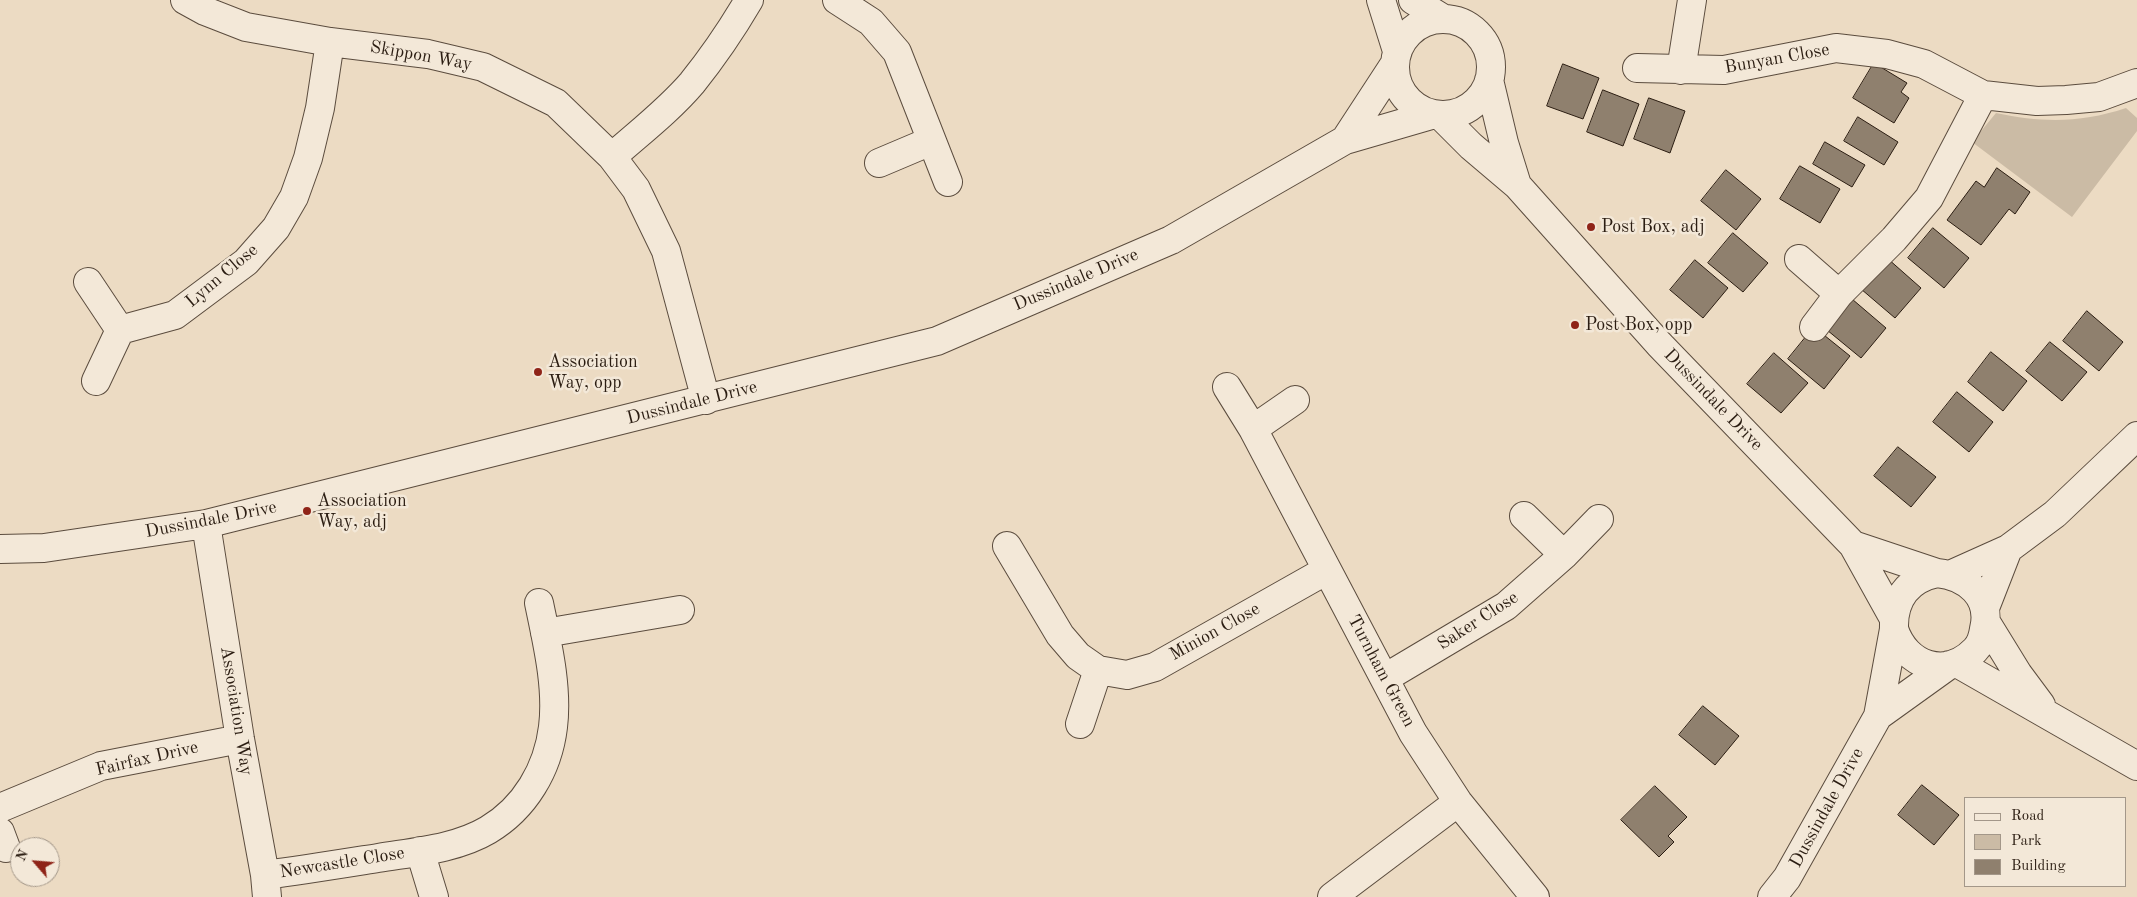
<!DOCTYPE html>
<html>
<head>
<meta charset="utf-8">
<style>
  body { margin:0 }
  #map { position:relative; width:2137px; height:897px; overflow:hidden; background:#ecdbc3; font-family:"Old Standard TT",serif }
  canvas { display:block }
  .legend { position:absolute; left:1964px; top:797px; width:162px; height:90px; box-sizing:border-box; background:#f3e8d8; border:1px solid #a39789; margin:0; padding:6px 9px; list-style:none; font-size:15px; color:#2b1d12 }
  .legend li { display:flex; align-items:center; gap:10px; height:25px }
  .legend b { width:25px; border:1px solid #a39789 }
  .north { position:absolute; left:10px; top:837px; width:50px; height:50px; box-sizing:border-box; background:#f3e8d8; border:1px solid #a39789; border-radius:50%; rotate:297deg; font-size:14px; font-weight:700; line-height:20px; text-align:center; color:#2b1d12 }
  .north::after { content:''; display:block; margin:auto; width:18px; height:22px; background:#8f2418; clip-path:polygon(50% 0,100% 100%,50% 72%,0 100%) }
</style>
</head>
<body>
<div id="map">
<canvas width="2137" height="897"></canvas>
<ul class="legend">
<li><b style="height:6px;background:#f3e8d8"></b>Road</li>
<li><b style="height:14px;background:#cbbba5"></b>Park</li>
<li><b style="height:14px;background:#8f806e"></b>Building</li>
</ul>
<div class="north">N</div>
</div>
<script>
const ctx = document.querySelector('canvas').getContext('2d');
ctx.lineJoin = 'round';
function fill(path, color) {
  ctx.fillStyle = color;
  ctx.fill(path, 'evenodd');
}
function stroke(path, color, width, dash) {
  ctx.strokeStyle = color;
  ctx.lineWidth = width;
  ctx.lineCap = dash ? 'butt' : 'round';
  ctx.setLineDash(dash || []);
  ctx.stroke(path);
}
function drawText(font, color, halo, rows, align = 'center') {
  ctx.font = font + ' "Old Standard TT",serif';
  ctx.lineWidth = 5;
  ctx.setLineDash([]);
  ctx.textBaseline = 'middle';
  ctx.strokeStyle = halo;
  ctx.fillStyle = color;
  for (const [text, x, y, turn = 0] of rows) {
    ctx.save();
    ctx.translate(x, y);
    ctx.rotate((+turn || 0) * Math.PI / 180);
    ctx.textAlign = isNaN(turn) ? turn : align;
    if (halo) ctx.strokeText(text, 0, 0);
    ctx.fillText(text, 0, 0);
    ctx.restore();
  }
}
fill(new Path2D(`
  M2126,108L2137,118V131L2072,217L1972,142L1996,113C2043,123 2081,123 2126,108Z`), '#cbbba5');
const building = new Path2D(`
  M1874,63L1907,83L1901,92L1909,98L1894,123L1853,98Z
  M1563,64L1599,78L1583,119L1547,106Z
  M1603,90L1639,104L1623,146L1587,132Z
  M1649,98L1685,111L1670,153L1634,139Z
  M1858,117L1898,142L1884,165L1844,141Z
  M1825,142L1865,165L1852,187L1813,164Z
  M1800,166L1840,189L1820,223L1780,199Z
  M1997,168L2030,192L2015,214L2009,209L1981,245L1947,220L1976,181L1984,187Z
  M1726,170L1761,199L1736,230L1701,201Z
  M1933,228L1969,258L1944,288L1908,258Z
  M1733,233L1768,263L1743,292L1708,263Z
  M1887,258L1921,288L1895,318L1861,289Z
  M1695,260L1728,288L1703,318L1670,290Z
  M1852,299L1886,328L1861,358L1827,330Z
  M2087,311L2123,342L2099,371L2063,341Z
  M1814,327L1850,356L1824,389L1788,359Z
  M2050,342L2087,372L2062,401L2026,371Z
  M1991,352L2027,381L2003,411L1968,382Z
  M1774,353L1808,383L1781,413L1747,384Z
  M1957,392L1993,422L1969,452L1933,422Z
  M1898,447L1936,477L1911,507L1874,476Z
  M1703,706L1739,736L1715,765L1679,735Z
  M1922,785L1959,815L1934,845L1898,815Z
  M1655,786L1687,817L1668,836L1674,842L1659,857L1621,820Z`);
fill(building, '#8f806e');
stroke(building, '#2b1d12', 1);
const street = new Path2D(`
  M185,0L205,11L246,27L330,42L428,54L483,67L556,103L612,157L636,189L666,251L706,400
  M837,0L871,22L897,52L948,182
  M1381,0L1397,51
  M1413,0L1442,18
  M1395 67a48 48 0 1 1 96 0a48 48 0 1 1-96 0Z
  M1637,68L1724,70L1836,48L1887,54L1924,64L1983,95L2037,101L2066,100L2099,97L2137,83
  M1681,70L1692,0
  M1489,80L1504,143L1517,185
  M1441,116L1471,146L1517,185L1659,344L1853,545L1893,617
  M1345,140L1394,65
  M612,157C639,133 669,110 692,83C713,57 732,29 749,0
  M879,163L931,141
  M1799,259L1839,294
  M88,282L120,330
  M1814,327L1839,294L1894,239L1929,198L1983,95
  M96,381L120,330L175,315L246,262L276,228L294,197L308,158L320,108L330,42
  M1227,387L1253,429L1413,733L1458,802L1535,897
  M1253,429L1295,400
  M1524,516L1564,555
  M206,524L240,739L265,875L267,897
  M1853,545L1937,573C1967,576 1992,597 1984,629C1983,636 1980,645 1975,650C1946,680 1906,666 1894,629
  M1007,546L1060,635L1078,656L1098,670L1127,675L1155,667L1327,570
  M0,549L44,548L206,524L937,341L1171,240L1345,140L1431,115
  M1950,575L2008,549L2055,514L2137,436
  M1985,608L2008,549
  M1986,622L2018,674L2041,705
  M545,633L680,610
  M1957,663L2137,766
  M1385,678L1506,606L1564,555L1599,519
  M1878,716L1949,665
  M1080,724L1098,670
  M0,808L101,766L240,739
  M0,832L6,848
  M420,851L434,897
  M265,875C303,870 340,864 378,858C414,852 456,849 488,830C525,808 548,769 553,727C558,687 547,642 539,603
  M1332,897L1458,802
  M1772,897L1787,878L1878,716L1894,629C1893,599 1908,579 1937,573`);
stroke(street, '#5b4c3e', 30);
stroke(street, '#f3e8d8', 28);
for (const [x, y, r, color] of [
  [1591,227,5,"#8f2418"],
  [1575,325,5,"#8f2418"],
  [538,372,5,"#8f2418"],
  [307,511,5,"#8f2418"]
]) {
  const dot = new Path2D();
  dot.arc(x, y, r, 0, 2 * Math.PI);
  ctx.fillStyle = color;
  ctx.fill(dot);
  stroke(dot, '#f3e8d8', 2);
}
drawText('18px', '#2b1d12', '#f3e8d8', [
  ["Skippon Way",421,56,10],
  ["Bunyan Close",1777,59,-10],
  ["Lynn Close",222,276,-40],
  ["Dussindale Drive",1076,280,-23],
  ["Dussindale Drive",1713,400,46],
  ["Dussindale Drive",692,403,-14],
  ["Dussindale Drive",211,520,-11],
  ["Saker Close",1478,621,-33],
  ["Minion Close",1215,632,-29],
  ["Turnham Green",1381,671,62],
  ["Association Way",236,711,81],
  ["Fairfax Drive",147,759,-13],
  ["Dussindale Drive",1827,808,-61],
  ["Newcastle Close",342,863,-9]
]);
drawText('18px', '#2b1d12', '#f3e8d8', [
  ["Post Box, adj",1601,227],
  ["Post Box, opp",1585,325],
  ["Association",548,362],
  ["Way, opp",548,383],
  ["Association",317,501],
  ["Way, adj",317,522]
], 'left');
</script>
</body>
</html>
